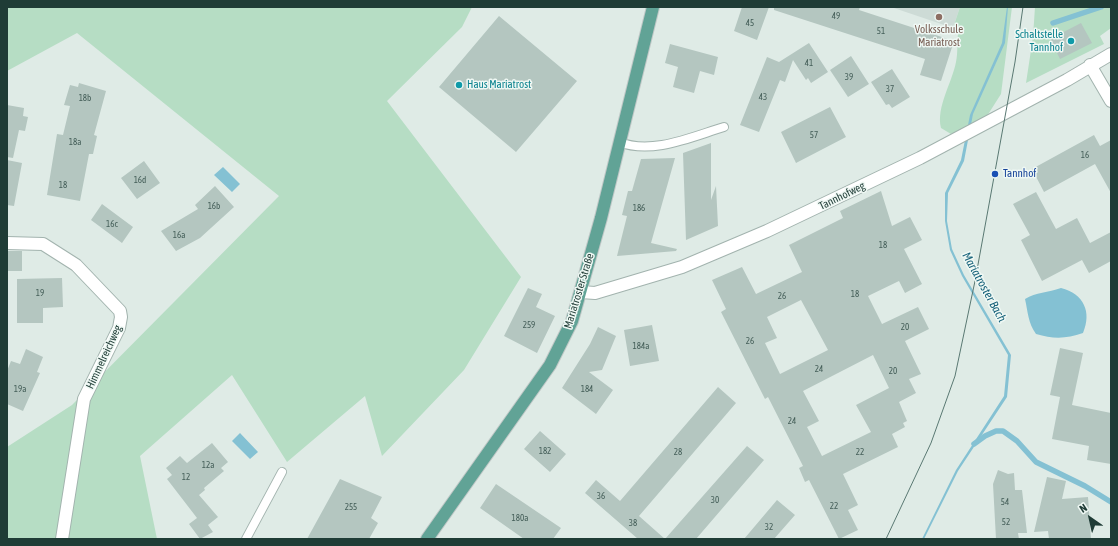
<!DOCTYPE html>
<html>
<head>
<meta charset="utf-8">
<style>
  body { margin:0 }
  #map { position:relative; width:1118px; height:546px; overflow:hidden; background:#dfebe6; font-family:"Asap Condensed",sans-serif }
  canvas { display:block }
  .frame { position:absolute; inset:0; border:8px solid #1f3c36; pointer-events:none }
  .north { position:absolute; left:1070px; top:498px; width:40px; height:40px; -webkit-text-stroke:3px #eff8f4; paint-order:stroke; rotate:326deg; font-size:11px; font-weight:700; line-height:16px; text-align:center; color:#1f3c36 }
  .north::after { content:''; display:block; margin:auto; width:14px; height:18px; background:#1f3c36; clip-path:polygon(50% 0,100% 100%,50% 72%,0 100%) }
</style>
</head>
<body>
<div id="map">
<canvas width="1118" height="546"></canvas>
<div class="frame"></div>
<div class="north">N</div>
</div>
<script>
const ctx = document.querySelector('canvas').getContext('2d');
ctx.lineJoin = 'round';
function fill(path, color) {
  ctx.fillStyle = color;
  ctx.fill(path, 'evenodd');
}
function stroke(path, color, width, dash) {
  ctx.strokeStyle = color;
  ctx.lineWidth = width;
  ctx.lineCap = dash ? 'butt' : 'round';
  ctx.setLineDash(dash || []);
  ctx.stroke(path);
}
function drawText(font, color, halo, rows, align = 'center') {
  ctx.font = font + ' "Asap Condensed",sans-serif';
  ctx.lineWidth = 3;
  ctx.setLineDash([]);
  ctx.textBaseline = 'middle';
  ctx.strokeStyle = halo;
  ctx.fillStyle = color;
  for (const [text, x, y, turn = 0] of rows) {
    ctx.save();
    ctx.translate(x, y);
    ctx.rotate((+turn || 0) * Math.PI / 180);
    ctx.textAlign = isNaN(turn) ? turn : align;
    if (halo) ctx.strokeText(text, 0, 0);
    ctx.fillText(text, 0, 0);
    ctx.restore();
  }
}
fill(new Path2D(`
  M891,7H960L953,28Z`), '#cddbd6');
fill(new Path2D(`
  M7,7H472L462,27L387,101L521,277L464,370L382,456L365,396L287,462L232,375L140,456L157,539H7V447L72,405L279,196L77,33L7,71Z
  M960,7H1012L1001,94L987,116L961,130L951,134L941,128C936,107 952,83 956,62C958,53 957,43 958,34L953,28Z
  M1035,7H1111V28L1100,36L1104,44L1026,83L1033,37Z`), '#b6ddc4');
fill(new Path2D(`
  M1007,7H1008L1005,43L973,114L964,161L948,193L947,221L952,249L964,275L1011,355L1007,397L958,471L924,539H922L956,470L1004,396L1008,355L962,276L950,250L945,221V193L961,160L970,115L1002,43Z
  M223,167L240,184L232,192L214,175Z
  M1061,288C1084,294 1092,312 1083,333C1066,339 1053,339 1036,334C1028,323 1028,312 1025,299C1036,292 1048,293 1061,288Z
  M240,433L258,452L250,459L232,441Z`), '#84c1d3');
stroke(new Path2D(`
  M1053,23L1101,7
  M974,444L985,436L996,431H1003L1017,441L1036,462L1085,486L1111,502`), '#84c1d3', 5.5);
fill(new Path2D(`
  M742,7H769L757,40L734,31Z
  M774,7H860L859,10L954,41L941,81L920,75L925,59L774,10Z
  M499,16L577,81L516,152L439,87Z
  M1081,23L1092,43L1060,59L1050,39Z
  M809,43L828,72L811,83L808,78L806,80L793,60L785,82L780,80L759,132L740,125L767,57L779,62Z
  M670,44L718,57L714,75L700,71L694,93L673,87L678,67L665,63Z
  M851,56L869,84L848,97L830,70Z
  M892,69L910,97L892,108L889,104L886,105L871,82Z
  M79,83L106,91L94,135L97,136L93,154H89L80,201L47,195L57,134L63,135L70,106L64,105L70,85L78,87Z
  M7,105L24,108L23,116L28,117L25,131L19,130L13,158L7,157Z
  M830,107L846,137L796,163L781,132Z
  M1094,135L1100,146L1111,140V193L1095,164L1044,192L1032,169Z
  M711,143V200L716,186L718,226L686,240L683,153Z
  M675,158L651,243L677,249L676,251L617,256L627,216L622,215L628,191H632L641,159Z
  M7,160L22,163L14,206L7,205Z
  M144,161L160,183L137,199L121,178Z
  M215,186L234,207L200,238L176,251L161,231L198,209L195,205Z
  M881,191L892,226L910,217L922,240L904,249L922,284L905,293L899,281L868,296L882,324L918,307L929,329L905,341L921,374L909,379L916,393L899,402L907,421L903,423L905,427L892,434L898,447L843,474L858,505L848,510L858,530L839,539L809,480L805,482L799,468L803,466L768,397L765,399L721,312L726,309L712,280L742,267L756,294L802,272L789,245L843,218L840,211ZM801,300L828,350L780,374L765,343L777,338L767,317ZM873,355L889,388L856,405L871,432L822,456L807,427L819,421L803,391Z
  M1036,192L1056,229L1077,218L1090,243L1111,232V261L1089,273L1082,260L1042,281L1021,240L1030,235L1013,204Z
  M102,204L133,227L122,243L91,220Z
  M7,251H22V271H7Z
  M62,278L63,307L43,308V323H17V279Z
  M528,288L542,294L536,307L555,316L537,353L504,336Z
  M652,325L659,361L630,366L624,330Z
  M598,327L616,336L602,370L589,372L613,390L596,414L562,388L590,344Z
  M1060,348L1083,353L1072,405L1111,413V464L1087,460L1089,446L1052,439L1060,397L1050,395Z
  M26,349L43,357L37,372L40,373L23,411L7,404V371L11,361L20,364Z
  M718,387L736,403L639,516L665,539H638L585,493L596,480L620,501Z
  M540,431L566,454L550,472L524,449Z
  M212,443L228,462L221,468L224,471L204,488L205,490L199,495L218,517L208,525L213,532L200,539L189,524L197,518L167,479L172,475L166,468L180,456L187,463Z
  M747,446L764,460L696,539H665Z
  M998,470L1008,474L1014,473L1015,490H1022L1027,533H1018L1019,539H996L993,484Z
  M1047,477L1066,481L1062,499L1088,497L1091,539H1049L1048,531L1034,532Z
  M340,479L382,497L371,518L378,523L369,539H307Z
  M496,484L561,528L553,539H524L480,508Z
  M777,500L795,515L774,539H744Z`), '#b4c6c0');
const lane = new Path2D(`
  M619,142C652,155 691,137 724,127
  M246,539L282,472`);
const street = new Path2D(`
  M1090,65L1111,101
  M7,243L43,244L76,265L120,311L121,317L119,328L84,399L62,539
  M581,292L595,293L682,267L767,231L920,158L1067,80L1111,54`);
const primary = new Path2D(`
  M427,539L550,365L572,321L601,218L653,7`);
stroke(lane, '#a2b3ae', 10);
stroke(street, '#a2b3ae', 14);
stroke(primary, '#c0c8c7', 14);
stroke(lane, '#fff', 8);
stroke(street, '#fff', 12);
stroke(primary, '#61a396', 12);
stroke(new Path2D(`
  M886,539L931,443L955,376L975,281L1015,62L1023,7`), '#597872', 1);
for (const [x, y, r, color] of [
  [939,17,4,"#8d6e63"],
  [1071,41,4,"#0f9aa8"],
  [459,85,4,"#0f9aa8"],
  [995,174,4,"#1a4fb4"]
]) {
  const dot = new Path2D();
  dot.arc(x, y, r, 0, 2 * Math.PI);
  ctx.fillStyle = color;
  ctx.fill(dot);
  stroke(dot, '#eff8f4', 1.5);
}
drawText('9px', '#445e58', null, [
  ["49",836,16],
  ["45",750,23],
  ["51",881,31],
  ["41",809,63],
  ["39",849,77],
  ["37",890,89],
  ["43",763,97],
  ["18b",85,98],
  ["57",814,135],
  ["18a",75,142],
  ["16",1085,155],
  ["16d",140,180],
  ["18",63,185],
  ["16b",214,206],
  ["186",639,208],
  ["16c",112,224],
  ["16a",179,235],
  ["18",883,245],
  ["19",40,293],
  ["18",855,294],
  ["26",782,296],
  ["259",529,325],
  ["20",905,327],
  ["26",750,341],
  ["184a",641,346],
  ["24",819,369],
  ["20",893,371],
  ["19a",20,389],
  ["184",587,389],
  ["24",792,421],
  ["182",545,451],
  ["28",678,452],
  ["22",860,452],
  ["12a",208,465],
  ["12",186,477],
  ["36",601,496],
  ["30",715,500],
  ["54",1005,502],
  ["22",834,506],
  ["255",351,507],
  ["180a",520,518],
  ["52",1006,522],
  ["38",633,523],
  ["32",769,527]
]);
drawText('11px', '#785e54', '#eff8f4', [
  ["Volksschule",939,30],
  ["Mariatrost",939,43]
]);
drawText('11px', '#0d838f', '#eff8f4', [
  ["Schaltstelle",1063,35],
  ["Tannhof",1063,48],
  ["Haus Mariatrost",467,85,"left"]
], 'right');
drawText('11px', '#164399', '#eff8f4', [
  ["Tannhof",1003,174]
], 'left');
drawText('11px', '#1f3c36', '#eff8f4', [
  ["Tannhofweg",842,196,-26],
  ["Mariatroster Straße",579,291,-73],
  ["Himmelreichweg",104,357,-65]
]);
drawText('italic 12px', '#17627a', '#eff8f4', [
  ["Mariatroster Bach",984,287,61]
]);
</script>
</body>
</html>
